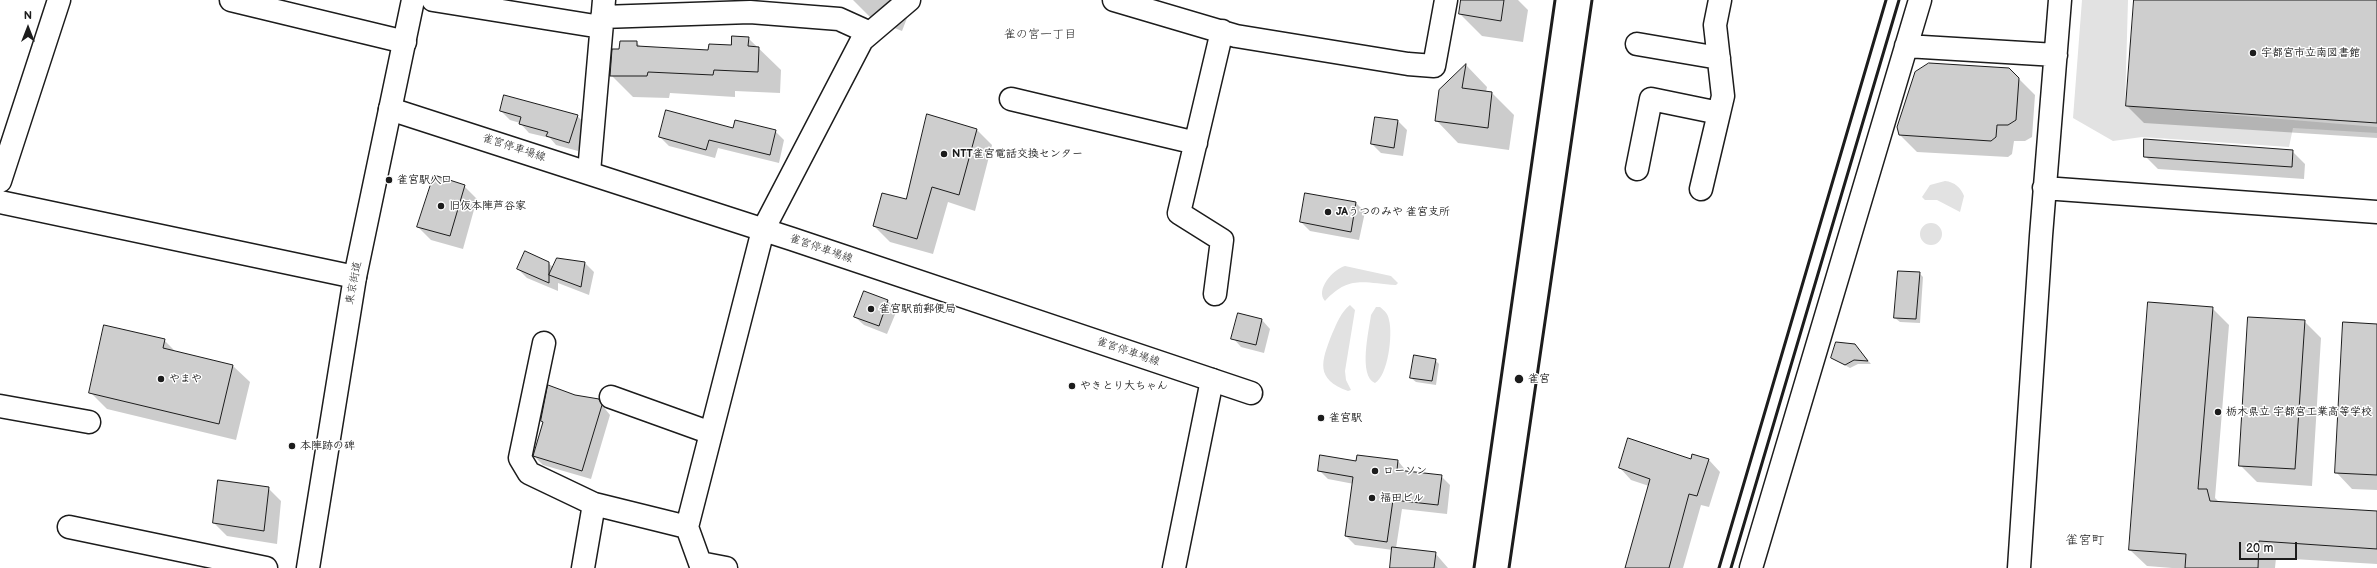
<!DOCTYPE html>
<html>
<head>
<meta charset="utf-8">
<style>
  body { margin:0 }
  #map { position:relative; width:2377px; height:568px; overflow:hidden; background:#fff; font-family:"Balsamiq Sans",sans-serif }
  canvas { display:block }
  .north { position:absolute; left:8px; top:8px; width:40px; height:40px; -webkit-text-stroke:3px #fff; paint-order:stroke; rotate:0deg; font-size:11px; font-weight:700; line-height:16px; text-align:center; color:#1c1c1c }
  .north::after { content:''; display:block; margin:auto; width:14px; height:18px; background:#1c1c1c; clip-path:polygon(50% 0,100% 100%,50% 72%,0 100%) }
  .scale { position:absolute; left:2239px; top:542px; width:58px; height:18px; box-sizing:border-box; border:2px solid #1c1c1c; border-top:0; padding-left:5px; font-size:12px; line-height:14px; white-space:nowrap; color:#1c1c1c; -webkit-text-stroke:3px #fff; paint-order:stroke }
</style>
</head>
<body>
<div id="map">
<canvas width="2377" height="568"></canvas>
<div class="north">N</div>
<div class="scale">20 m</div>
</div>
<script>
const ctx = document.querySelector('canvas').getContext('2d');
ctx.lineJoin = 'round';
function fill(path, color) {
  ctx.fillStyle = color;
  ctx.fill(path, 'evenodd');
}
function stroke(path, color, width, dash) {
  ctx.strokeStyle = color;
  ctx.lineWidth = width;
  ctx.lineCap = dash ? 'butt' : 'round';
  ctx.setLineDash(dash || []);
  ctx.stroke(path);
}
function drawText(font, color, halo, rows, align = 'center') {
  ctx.font = font + ' "Balsamiq Sans","Klee One",sans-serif';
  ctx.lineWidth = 3;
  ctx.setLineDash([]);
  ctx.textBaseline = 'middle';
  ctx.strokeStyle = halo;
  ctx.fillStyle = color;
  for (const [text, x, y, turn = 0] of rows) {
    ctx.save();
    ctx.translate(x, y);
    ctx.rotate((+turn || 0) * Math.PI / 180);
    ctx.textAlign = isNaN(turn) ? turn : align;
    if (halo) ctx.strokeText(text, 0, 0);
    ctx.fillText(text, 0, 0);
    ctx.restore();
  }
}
fill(new Path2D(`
  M2082,0H2128L2125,106L2377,127V133L2293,128L2289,147L2142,137L2113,141L2073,118Z
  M1945,181C1955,182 1961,188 1964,196L1960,212L1937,200H1925L1922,197L1930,185Z
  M1920 234a11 11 0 1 1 22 0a11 11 0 1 1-22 0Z
  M1345,266L1391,276L1398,283L1396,285C1363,283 1349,275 1325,301C1315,290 1333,269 1345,266Z
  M1350,305L1355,310L1345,371L1346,380L1351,390L1348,391C1315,379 1321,362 1332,334C1337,323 1341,312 1350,305Z
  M1376,307H1380C1385,311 1388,314 1389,320C1393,334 1388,376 1375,383C1358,376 1369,330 1371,315Z`), '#e2e2e2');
fill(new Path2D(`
  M853,0H914L902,31L872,19Z
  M1462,0H1518L1528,10L1523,42L1482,36L1460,14Z
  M2135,0H2377V138L2144,123L2127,106Z
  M748,38L781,70L780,93L735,91V97L670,93L669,98L633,97L611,75L620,50L636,42L641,47L709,51L732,47Z
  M1466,65L1487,87L1486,92L1492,93L1514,115L1509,150L1458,143L1436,120Z
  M2018,78L2035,95L2032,137L2025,141H2014L2012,154L2008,157L1917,152L1900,135Z
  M501,111L577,116L586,124L578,151L556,145L550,138L529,133L520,123L510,120Z
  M1398,121L1407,130L1403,156L1381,153L1372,144Z
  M734,129L775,131L784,140L779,163L718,148L715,158L669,146L660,137Z
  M976,129L992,145L975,211L948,202L933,254L890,242L874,226L907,201Z
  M2292,151L2305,164L2304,179L2158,169L2145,156Z
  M464,186L477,199L463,249L431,240L418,227Z
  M1356,203L1365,212L1359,240L1310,231L1301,222Z
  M548,263L554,268L585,263L594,272L589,295L558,283V291L527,278L518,269Z
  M1919,273L1923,277L1920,323L1900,322L1895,318Z
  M865,292L888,301L897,310L887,334L864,325L855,317Z
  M2212,308L2229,325L2215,498L2219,502L2377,512V564L2276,558L2275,568H2172L2147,566L2130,550Z
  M1262,320L1270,329L1264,353L1241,347L1233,338Z
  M2304,321L2321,338L2312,486L2257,482L2240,465Z
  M2377,325V490L2352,489L2336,472Z
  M164,340L176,352L233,366L250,382L236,440L107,409L90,392Z
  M1855,345L1871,364H1858L1850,368L1832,358Z
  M1435,360L1439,364L1436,385L1416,382L1411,378Z
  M575,396L598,400L610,415L591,479L543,465L534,456Z
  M1693,455L1709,460L1720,472L1709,507L1701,505L1683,568H1626L1649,486L1631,480L1620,468L1691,460Z
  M1358,456L1398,461L1407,472L1441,476L1450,485L1447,514L1402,509L1396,548L1435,553L1448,568H1391L1393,550L1355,545L1346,536L1354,484L1328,479L1319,470L1357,462Z
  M268,488L281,501L277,544L227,536L214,523Z`), '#0003');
const building = new Path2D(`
  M1461,0H1504L1501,21L1459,14Z
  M2134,0H2377V123L2126,106Z
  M732,36L749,37L748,46L759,47L758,72L714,70L713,75L648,72L647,76H610L612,49H619L620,41H637V46L708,50L709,44L731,45Z
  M1929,63L2009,68L2019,78L2016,120L2008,125H1997L1996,137L1991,141L1899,135L1897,127L1915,72Z
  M1466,64L1462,88L1492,92L1488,128L1435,121L1439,90Z
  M504,95L578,115L569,143L546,136L548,132L519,124L521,117L500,111Z
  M666,110L733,128L735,120L776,130L770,155L709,140L706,150L659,137Z
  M927,114L977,129L959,195L932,187L917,239L873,226L882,193L906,199Z
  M1375,117L1398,120L1394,148L1371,144Z
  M2144,139L2293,150L2292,167L2144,157Z
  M434,175L465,185L450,236L417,227Z
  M1305,193L1356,202L1351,232L1300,222Z
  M525,251L549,262V283L517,269Z
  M557,258L585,262L581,287L549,275Z
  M1898,271L1920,272L1916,319L1894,318Z
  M864,291L888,300L879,326L854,317Z
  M2148,302L2213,307L2198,489H2207L2210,501L2377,511V549L2259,541L2258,568H2185L2186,554L2129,550Z
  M1238,313L1262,319L1256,345L1231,339Z
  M2248,317L2305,320L2295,469L2239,466Z
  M2343,322L2377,324V475L2335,473Z
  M104,325L165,339L163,348L233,365L219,424L89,393Z
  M1836,342L1855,344L1868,361L1854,360L1845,365L1831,358Z
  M1414,355L1436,359L1432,381L1410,378Z
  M548,385L575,395L599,399L602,405L582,471L533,456L543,422L541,421Z
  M1628,438L1691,459L1692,454L1709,459L1697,496L1689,494L1669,568H1625L1650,479L1619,468Z
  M1320,455L1356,461L1357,455L1398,460L1397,470L1442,475L1438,505L1393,500L1387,542L1345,536L1353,477L1318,471Z
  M218,480L269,487L264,531L213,523Z
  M1392,547L1436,552L1434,568H1390Z`);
fill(building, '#cecece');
stroke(building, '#1c1c1c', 1);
const minor = new Path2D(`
  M231,0L405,42
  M433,0L601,27
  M1114,0L1236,36L1408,64L1434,66L1446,0
  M602,17L750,12L839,19L870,33
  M1637,44L1719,58
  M1906,46L2056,55
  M1011,99L1196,143
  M1637,169L1651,99L1719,113L1723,96L1715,25L1720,0
  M589,172L604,0
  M0,181L59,0
  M2044,188L2377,212
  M1701,189L1719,113
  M0,202L355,277
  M1215,294L1222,240L1179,213L1222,31
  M544,343L520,458L529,473L594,504
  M611,397L711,433
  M0,406L89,422
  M69,527L266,568
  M687,527L700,563L726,568
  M583,568L594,504L687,527L763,230L862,40L909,0
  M1174,568L1212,380
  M1751,568L1920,0
  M2019,568L2041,236L2060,0`);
const major = new Path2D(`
  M390,109L792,239L1251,393`);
const highway = new Path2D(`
  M308,568L355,277L413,0`);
stroke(minor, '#1c1c1c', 25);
stroke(major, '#1c1c1c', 25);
stroke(highway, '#1c1c1c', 25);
stroke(minor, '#fff', 22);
stroke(major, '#fff', 22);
stroke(highway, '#fff', 22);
stroke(new Path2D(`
  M1474,568L1555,0
  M1509,568L1592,0
  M1719,568L1886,0
  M1731,568L1899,0`), '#1c1c1c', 3);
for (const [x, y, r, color] of [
  [2253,53,4,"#1c1c1c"],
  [944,154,4,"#1c1c1c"],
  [389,180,4,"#1c1c1c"],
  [441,206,4,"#1c1c1c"],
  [1328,212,4,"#1c1c1c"],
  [871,309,4,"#1c1c1c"],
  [161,379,4,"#1c1c1c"],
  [1519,379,5,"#1c1c1c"],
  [1072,386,4,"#1c1c1c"],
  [2218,412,4,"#1c1c1c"],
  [1321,418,4,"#1c1c1c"],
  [292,446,4,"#1c1c1c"],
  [1375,471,4,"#1c1c1c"],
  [1372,498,4,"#1c1c1c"]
]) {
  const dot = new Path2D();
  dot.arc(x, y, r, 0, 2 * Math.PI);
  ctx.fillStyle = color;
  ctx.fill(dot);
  stroke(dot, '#fff', 1.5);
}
drawText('bold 11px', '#1c1c1c', '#fff', [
  ["宇都宮市立南図書館",2261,53],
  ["NTT雀宮電話交換センター",952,154],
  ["雀宮駅入口",397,180],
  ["旧仮本陣芦谷家",449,206],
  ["JAうつのみや 雀宮支所",1336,212],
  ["雀宮駅前郵便局",879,309],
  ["やまや",169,379],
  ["雀宮",1528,379],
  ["やきとり大ちゃん",1080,386],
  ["栃木県立 宇都宮工業高等学校",2226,412],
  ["雀宮駅",1329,418],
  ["本陣跡の碑",300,446],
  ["ローソン",1383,471],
  ["福田ビル",1380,498]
], 'left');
drawText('11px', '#1c1c1c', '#fff', [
  ["雀宮停車場線",514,148,18],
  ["雀宮停車場線",821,249,19],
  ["東京街道",354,283,-79],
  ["雀宮停車場線",1128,352,19]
]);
drawText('12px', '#1c1c1c', '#fff', [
  ["雀の宮一丁目",1040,35]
]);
drawText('13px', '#1c1c1c', '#fff', [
  ["雀宮町",2085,541]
]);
</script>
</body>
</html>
